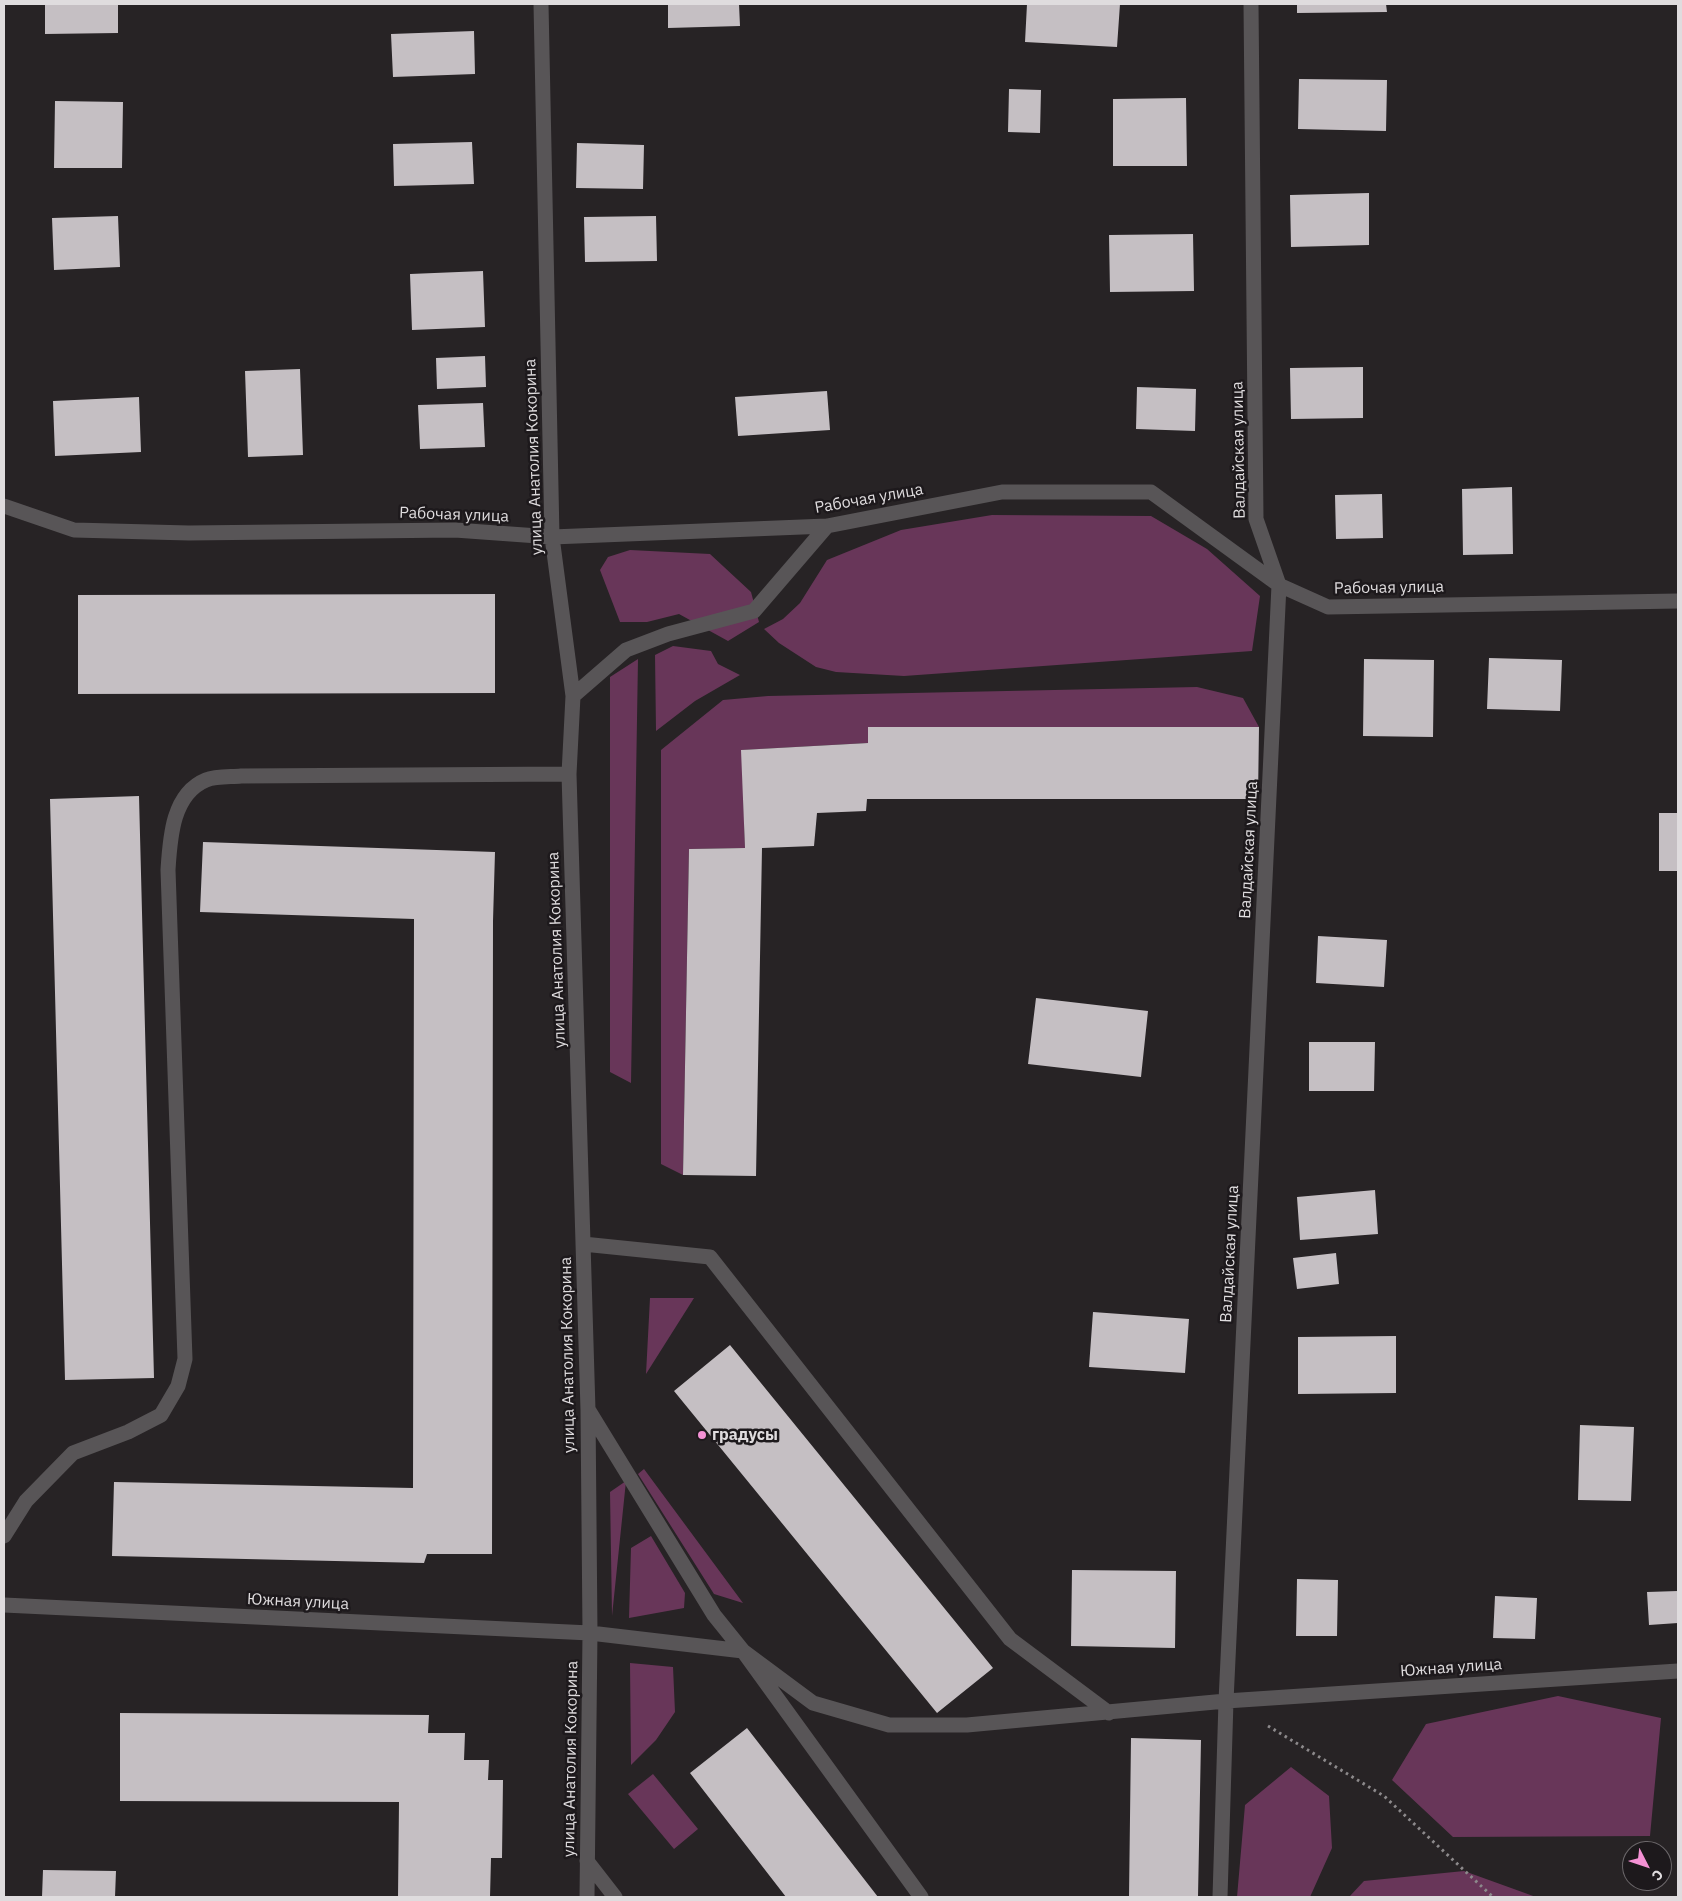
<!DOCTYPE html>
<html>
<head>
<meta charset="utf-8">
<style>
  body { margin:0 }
  #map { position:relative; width:1682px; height:1901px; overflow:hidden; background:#272325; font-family:"IBM Plex Sans",sans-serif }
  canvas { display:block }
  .frame { position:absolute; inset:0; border:5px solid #dfdcde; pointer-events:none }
  .north { position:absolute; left:1622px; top:1841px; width:50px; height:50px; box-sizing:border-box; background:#1d191c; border:1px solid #6b676a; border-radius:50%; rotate:131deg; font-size:14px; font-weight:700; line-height:20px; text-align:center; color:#dfdcde }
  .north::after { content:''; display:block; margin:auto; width:18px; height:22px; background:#f491d4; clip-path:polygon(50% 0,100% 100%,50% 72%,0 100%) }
</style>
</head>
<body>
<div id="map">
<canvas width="1682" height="1901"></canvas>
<div class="frame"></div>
<div class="north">С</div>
</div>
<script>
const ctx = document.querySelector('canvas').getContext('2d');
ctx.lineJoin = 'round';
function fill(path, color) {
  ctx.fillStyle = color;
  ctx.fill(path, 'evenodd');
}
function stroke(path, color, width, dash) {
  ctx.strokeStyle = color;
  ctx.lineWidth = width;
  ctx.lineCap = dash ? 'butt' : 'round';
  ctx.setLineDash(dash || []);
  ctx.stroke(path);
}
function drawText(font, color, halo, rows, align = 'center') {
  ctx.font = font + ' "IBM Plex Sans",sans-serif';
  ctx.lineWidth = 5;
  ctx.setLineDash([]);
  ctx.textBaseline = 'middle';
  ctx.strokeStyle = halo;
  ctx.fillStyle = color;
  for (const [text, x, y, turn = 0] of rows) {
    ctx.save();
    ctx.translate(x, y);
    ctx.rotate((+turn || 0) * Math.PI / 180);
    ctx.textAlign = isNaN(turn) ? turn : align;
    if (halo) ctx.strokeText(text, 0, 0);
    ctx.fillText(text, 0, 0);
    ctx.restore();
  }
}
fill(new Path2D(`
  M992,515L1151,516L1207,549L1260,596L1252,651L904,676L836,672L816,667L779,643L764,629L783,619L800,603L827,560L901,530Z
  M630,550L710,554L751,592L759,622L728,641L679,614L647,622H620L600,570L608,557Z
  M673,646L711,651L718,664L740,675L695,701L656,731L655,655Z
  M638,659L631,1083L610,1072V677Z
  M1197,687L1243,698L1259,727H868V743L742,750L745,848L689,849L683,1175L661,1164V750L723,700L768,696Z
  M650,1298H694L646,1374Z
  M644,1469L743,1603L714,1594L638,1474Z
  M626,1481L612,1616L610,1492Z
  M651,1536L685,1593L684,1608L629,1618L631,1548Z
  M630,1663L673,1667L675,1712L656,1740L631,1765Z
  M1558,1696L1661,1718L1650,1836L1453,1837L1392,1780L1426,1724Z
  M1291,1767L1329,1796L1332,1848L1310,1897H1237L1245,1805Z
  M653,1774L698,1829L674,1849L628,1794Z
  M1464,1871L1536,1897H1349L1364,1881Z`), '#683659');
fill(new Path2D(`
  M45,4H118V33L45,34Z
  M668,4H739L740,26L668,28Z
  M1027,4H1120L1117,47L1025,42Z
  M1297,4H1386L1387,12L1297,13Z
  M474,31L475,74L393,77L391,34Z
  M1299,79L1387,80L1386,131L1298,129Z
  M1009,89L1041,90L1040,133L1008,132Z
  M1186,98L1187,166H1113V99Z
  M55,101L123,102L122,168H54Z
  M472,142L474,184L394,186L393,144Z
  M577,143L644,145L643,189L576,188Z
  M1369,193V245L1291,247L1290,195Z
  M118,216L120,267L54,270L52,218Z
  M656,216L657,261L585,262L584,217Z
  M1193,234L1194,291L1110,292L1109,235Z
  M483,271L485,327L412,330L410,274Z
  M485,356L486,387L437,389L436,358Z
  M1363,367V418L1291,419L1290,368Z
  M300,369L303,455L248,457L245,371Z
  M1137,387L1196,389L1195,431L1136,429Z
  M827,391L830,430L738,436L735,397Z
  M139,397L141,452L55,456L53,401Z
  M483,403L485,447L420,449L418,405Z
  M1512,487L1513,554L1463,555L1462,489Z
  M1382,494L1383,538L1336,539L1335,495Z
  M495,594V693L78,694V595Z
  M1489,658L1562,660L1560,711L1487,709Z
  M1364,659L1434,660L1433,737L1363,736Z
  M868,727H1259L1258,799H867L866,811L817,813L814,846L762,848L756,1176L683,1175L689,849L745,848L741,750L868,743Z
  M139,796L154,1378L65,1380L50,799Z
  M1659,813H1678V871H1659Z
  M203,842L495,852L493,921L492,1554H427L424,1563L112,1556L114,1482L413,1488L414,919L200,912Z
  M1318,936L1387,940L1384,987L1316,983Z
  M1036,998L1148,1011L1141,1077L1028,1064Z
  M1309,1042H1375L1374,1091H1309Z
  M1375,1190L1378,1234L1300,1240L1297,1197Z
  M1336,1253L1339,1284L1297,1289L1293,1258Z
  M1093,1312L1189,1319L1185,1373L1089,1367Z
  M1396,1336V1393L1298,1394V1337Z
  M730,1345L993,1668L937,1713L674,1391Z
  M1580,1425L1634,1427L1631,1501L1578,1500Z
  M1072,1570L1176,1571L1175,1648L1071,1646Z
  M1297,1579L1338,1580L1337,1636H1296Z
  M1678,1591V1623L1649,1625L1647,1592Z
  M1495,1596L1537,1598L1535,1639L1493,1638Z
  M120,1713L429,1715L428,1733H465L464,1760H489L488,1780H503L502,1858H491L490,1897H398L399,1802L120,1801Z
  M747,1728L878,1897H786L690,1773Z
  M1131,1738L1201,1740L1198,1897H1129Z
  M43,1870L116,1871L115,1897H42Z`), '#c5bfc3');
stroke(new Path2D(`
  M1268,1726L1384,1796L1493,1897`), '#8c898b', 3, [2.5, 4]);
stroke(new Path2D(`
  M541,4L552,537L573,696L569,774L588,1410L590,1633L587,1897
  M4,506L74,530L189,533L455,530L552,537L827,526L1002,492H1151L1279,585L1328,607L1678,601
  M573,696L626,650L668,634L754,611L827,526
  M583,1244L710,1257L1010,1639L1109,1713
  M589,1411L714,1615L743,1651L813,1703L889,1725H967L1226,1701L1678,1671
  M4,1536L26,1501L73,1453L128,1432L161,1415L178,1386L185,1359L168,870C170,839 172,794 206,780C216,776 230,777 241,776L569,774
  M4,1605L590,1633L743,1651L921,1897
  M587,1861L615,1897
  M1220,1897L1226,1701L1279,585L1256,519L1251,4`), '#585557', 15);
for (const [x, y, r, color] of [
  [702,1435,5,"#f491d4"]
]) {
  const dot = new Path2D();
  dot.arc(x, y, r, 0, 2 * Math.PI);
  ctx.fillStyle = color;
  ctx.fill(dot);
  stroke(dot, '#1d191c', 2);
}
drawText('16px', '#dfdcde', '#1d191c', [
  ["Валдайская улица",1239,450,-91],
  ["улица Анатолия Кокорина",534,457,-92],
  ["Рабочая улица",869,499,-10],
  ["Рабочая улица",454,515,2],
  ["Рабочая улица",1389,588,-1],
  ["Валдайская улица",1249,850,-87],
  ["улица Анатолия Кокорина",557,950,-92],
  ["Валдайская улица",1230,1254,-87],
  ["улица Анатолия Кокорина",568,1355,-91],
  ["Южная улица",298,1602,3],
  ["Южная улица",1451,1668,-4],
  ["улица Анатолия Кокорина",571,1759,-89]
]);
drawText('bold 16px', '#dfdcde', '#1d191c', [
  ["градусы",712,1435]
], 'left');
</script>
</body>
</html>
